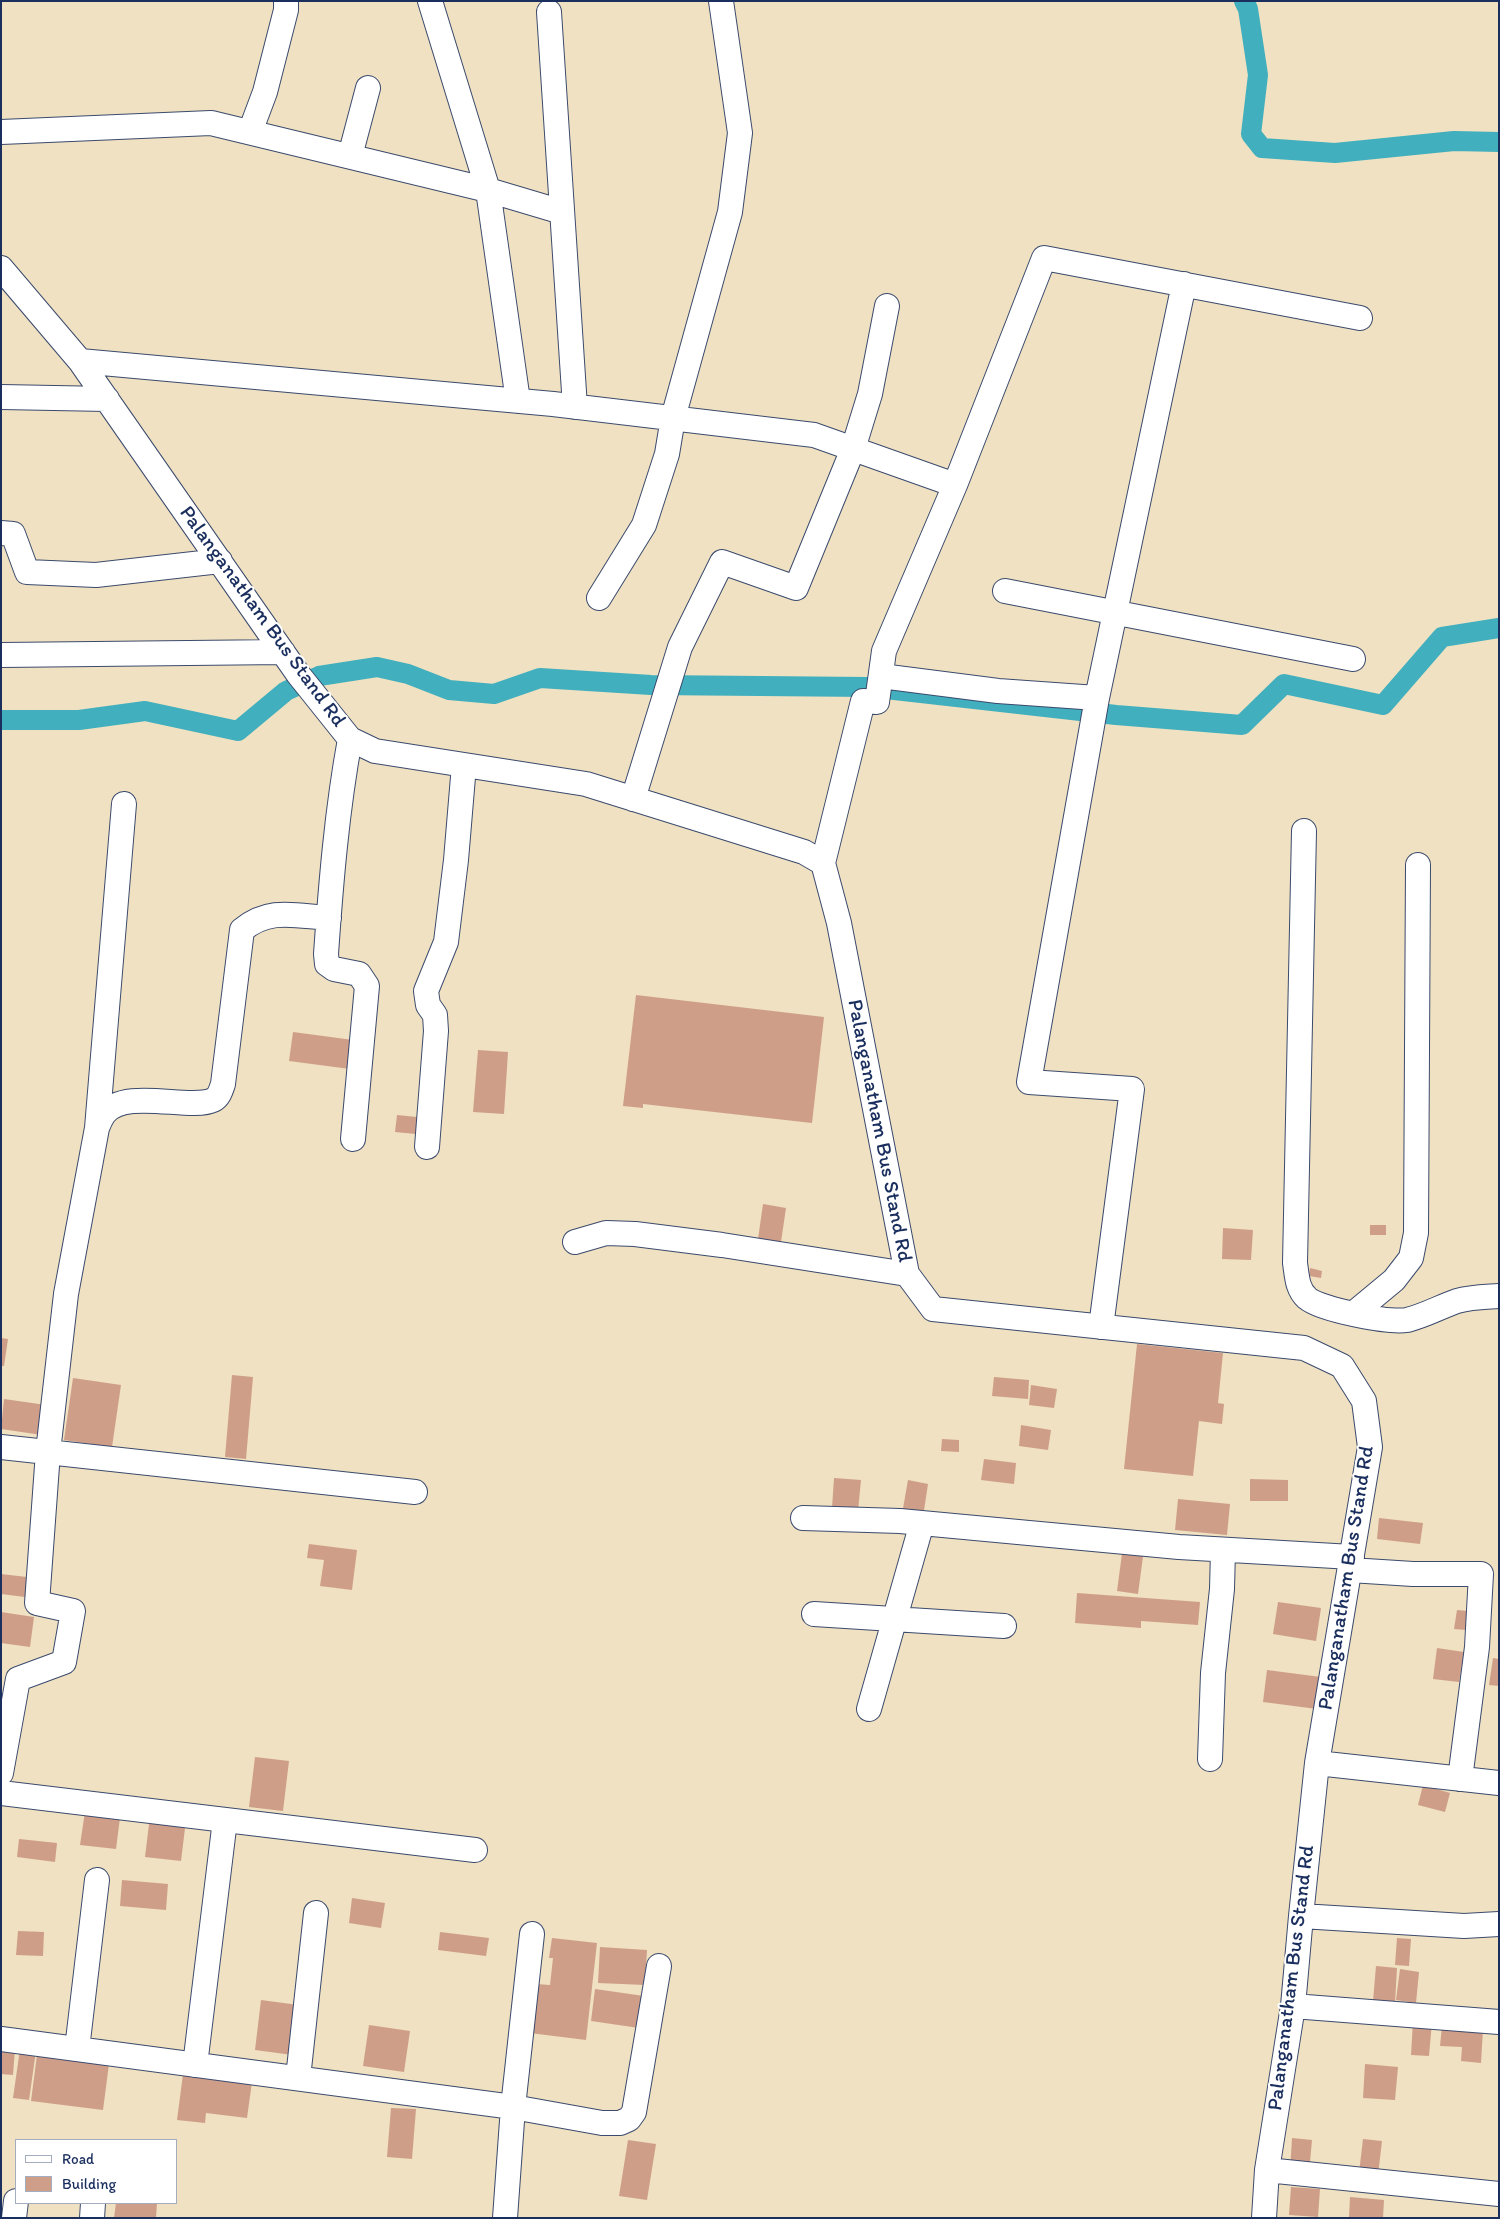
<!DOCTYPE html>
<html>
<head>
<meta charset="utf-8">
<style>
  body { margin:0 }
  #map { position:relative; width:1500px; height:2219px; overflow:hidden; background:#efe1c1; font-family:Itim,sans-serif }
  canvas { display:block }
  .frame { position:absolute; inset:0; border:2px solid #1b2f5e; pointer-events:none }
  .legend { position:absolute; left:15px; top:2139px; width:162px; height:65px; box-sizing:border-box; background:#fff; border:1px solid #a4acbf; margin:0; padding:6px 9px; list-style:none; font-size:15px; color:#1b2f5e }
  .legend li { display:flex; align-items:center; gap:10px; height:25px }
  .legend b { width:25px; border:1px solid #a4acbf }
</style>
</head>
<body>
<div id="map">
<canvas width="1500" height="2219"></canvas>
<div class="frame"></div>
<ul class="legend">
<li><b style="height:6px;background:#fff"></b>Road</li>
<li><b style="height:14px;background:#cf9e89"></b>Building</li>
</ul>
</div>
<script>
const ctx = document.querySelector('canvas').getContext('2d');
ctx.lineJoin = 'round';
function stroke(path, color, width, dash) {
  ctx.strokeStyle = color;
  ctx.lineWidth = width;
  ctx.lineCap = dash ? 'butt' : 'round';
  ctx.setLineDash(dash || []);
  ctx.stroke(path);
}
function fill(path, color) {
  ctx.fillStyle = color;
  ctx.fill(path, 'evenodd');
}
function drawText(font, color, halo, rows, align = 'center') {
  ctx.font = font + ' Itim,sans-serif';
  ctx.lineWidth = 4;
  ctx.setLineDash([]);
  ctx.textBaseline = 'middle';
  ctx.strokeStyle = halo;
  ctx.fillStyle = color;
  for (const [text, x, y, turn = 0] of rows) {
    ctx.save();
    ctx.translate(x, y);
    ctx.rotate((+turn || 0) * Math.PI / 180);
    ctx.textAlign = isNaN(turn) ? turn : align;
    if (halo) ctx.strokeText(text, 0, 0);
    ctx.fillText(text, 0, 0);
    ctx.restore();
  }
}
stroke(new Path2D(`
  M1244,1L1248,9L1258,75L1251,134L1262,148L1335,153L1454,141L1499,142
  M1,720H79L145,711L238,731L286,691L319,676L377,667L408,674L449,690L494,694L540,678L651,685L868,687L1116,715L1242,725L1284,684L1383,705L1442,637L1499,628`), '#41afbe', 20);
fill(new Path2D(`
  M636,995L824,1017L812,1123L643,1104V1108L623,1106Z
  M293,1032L353,1040L350,1069L289,1061Z
  M478,1050L508,1052L504,1114L473,1112Z
  M397,1115L427,1118L426,1135L395,1132Z
  M763,1204L786,1208L781,1242L758,1239Z
  M1370,1225H1386V1235H1370Z
  M1223,1228L1253,1230L1251,1260L1222,1259Z
  M1310,1268L1322,1271L1321,1278L1309,1276Z
  M1,1338L8,1339L4,1366H1Z
  M1137,1344L1223,1353L1218,1403L1224,1404L1222,1424L1199,1421L1193,1476L1124,1469Z
  M232,1375L253,1377L246,1459L225,1457Z
  M994,1377L1029,1380L1028,1399L992,1396Z
  M73,1378L121,1385L112,1447L64,1440Z
  M1031,1385L1057,1389L1054,1408L1029,1405Z
  M4,1399L46,1405L42,1435L1,1429Z
  M1021,1425L1051,1430L1048,1450L1019,1446Z
  M942,1439L959,1440V1452L941,1451Z
  M984,1459L1016,1463L1014,1484L981,1480Z
  M834,1478L861,1480L858,1511L832,1508Z
  M1250,1479L1288,1480V1501H1250Z
  M908,1480L928,1484L923,1517L902,1514Z
  M1178,1499L1230,1504L1227,1535L1175,1530Z
  M1379,1518L1423,1523L1420,1544L1377,1539Z
  M309,1544L357,1550L352,1590L320,1586L324,1560L307,1558Z
  M1123,1546L1144,1549L1138,1594L1117,1591Z
  M1,1574L27,1577L25,1597L1,1594Z
  M1077,1593L1200,1602L1198,1625L1141,1621V1628L1075,1623Z
  M1278,1602L1321,1608L1316,1641L1273,1634Z
  M1457,1610L1468,1611L1466,1630L1454,1629Z
  M1,1612L34,1617L30,1647L1,1643Z
  M1437,1648L1464,1652L1459,1682L1433,1679Z
  M1493,1658L1499,1659V1686L1489,1685Z
  M1267,1670L1321,1677L1317,1709L1263,1702Z
  M255,1757L289,1761L283,1811L249,1807Z
  M1423,1785L1450,1793L1445,1812L1418,1805Z
  M86,1805L121,1810L116,1849L80,1845Z
  M150,1816L186,1820L181,1861L145,1857Z
  M19,1839L57,1843L55,1862L17,1857Z
  M122,1880L168,1884L166,1910L120,1906Z
  M352,1898L385,1903L381,1928L349,1923Z
  M18,1931L44,1932L43,1956L16,1955Z
  M440,1932L489,1938L486,1956L438,1950Z
  M552,1938L597,1943L586,2040L530,2033L536,1984L550,1985L553,1958H549Z
  M1397,1938L1411,1939L1409,1966L1395,1965Z
  M600,1947L647,1950L645,1985L598,1983Z
  M1376,1966L1397,1968L1395,2003L1373,2001Z
  M1400,1969L1419,1972L1416,2003L1396,2000Z
  M595,1989L644,1996L639,2028L591,2021Z
  M261,2000L306,2006L300,2056L255,2050Z
  M1413,2021L1432,2022L1429,2056L1411,2055Z
  M369,2025L410,2031L404,2072L363,2066Z
  M1442,2026L1483,2029L1481,2063L1461,2061L1462,2047L1440,2046Z
  M1,2048L15,2049L13,2075L1,2074Z
  M20,2049L36,2051L29,2100L13,2098Z
  M37,2055L109,2064L103,2110L31,2101Z
  M1365,2064L1398,2067L1395,2100L1363,2098Z
  M183,2074L252,2082L247,2118L206,2113L205,2123L177,2120Z
  M391,2108L416,2109L412,2159L387,2157Z
  M1292,2138L1312,2140L1309,2173L1290,2171Z
  M1363,2139L1382,2141L1378,2175L1359,2173Z
  M628,2140L656,2144L647,2200L619,2196Z
  M1291,2187L1320,2189L1318,2217L1289,2215Z
  M1350,2197L1384,2200L1383,2218H1349Z
  M116,2203H157L156,2218H114Z`), '#cf9e89');
const minor = new Path2D(`
  M430,1L488,190L562,212
  M549,12L575,407
  M1,132L211,123L488,190L518,401
  M250,132L265,92L286,10V1
  M350,156L368,88
  M1,268L80,361L298,674L350,739L375,751L586,784L804,852L823,863L839,923L907,1274L933,1309L1304,1348L1342,1366L1364,1401L1370,1447L1317,1763L1301,1916L1293,2006L1267,2170L1264,2218
  M80,361L553,404L814,435L955,485L884,651L877,702L863,701L823,863
  M1,397L107,399
  M955,485L1044,258L1360,318
  M1,533L13,534L27,572L96,575L220,561
  M1005,591L1353,659
  M599,598L644,525L667,454L673,418L730,212L740,133L721,1
  M1,655L283,652
  M881,676L998,691L1097,698L1184,284
  M1097,698L1029,1082L1132,1089L1101,1327
  M350,739C337,810 331,882 326,954L327,964L334,969L359,974L367,986L353,1139
  M633,799L680,647L722,562L796,588L853,449L870,394L887,306
  M1304,831L1295,1263C1297,1276 1297,1289 1307,1298C1321,1310 1389,1323 1407,1320C1424,1316 1440,1307 1457,1301C1471,1297 1485,1297 1499,1296
  M97,1128L124,804
  M427,1147L436,1031L435,1015L428,1005L426,991L446,942L456,860L464,765
  M575,1242L606,1233L635,1234L722,1245L907,1274
  M1353,1314L1394,1280L1411,1258L1416,1233L1418,865
  M1,1447L415,1492
  M803,1518L900,1521L1179,1547L1352,1557
  M1350,1570L1413,1574H1481L1477,1647L1460,1779
  M814,1614L1004,1626
  M869,1709L922,1523
  M1210,1759L1213,1673L1222,1589L1223,1550
  M1317,1763L1499,1783
  M1,1773L18,1679L64,1662L73,1611L37,1603L48,1452L66,1294L97,1128C99,1123 101,1118 104,1114C125,1087 190,1111 213,1100C219,1097 221,1090 223,1084L242,930C269,907 296,916 329,918
  M1,1793L475,1850
  M1301,1916L1464,1926L1499,1924
  M1293,2006L1499,2022
  M1,2039L513,2107L602,2123H620L629,2119L634,2112L659,1966
  M77,2049L97,1880
  M195,2065L225,1820
  M298,2078L316,1913
  M1267,2170L1499,2194
  M14,2218L16,2201
  M92,2218L93,2203
  M505,2218L513,2107L532,1934`);
stroke(minor, '#3b4a6d', 26);
stroke(minor, '#fff', 24);
drawText('21px', '#1b2f5e', '#fff', [
  ["Palanganatham Bus Stand Rd",262,617,54],
  ["Palanganatham Bus Stand Rd",879,1131,79],
  ["Palanganatham Bus Stand Rd",1347,1578,-81],
  ["Palanganatham Bus Stand Rd",1292,1978,-83]
]);
</script>
</body>
</html>
